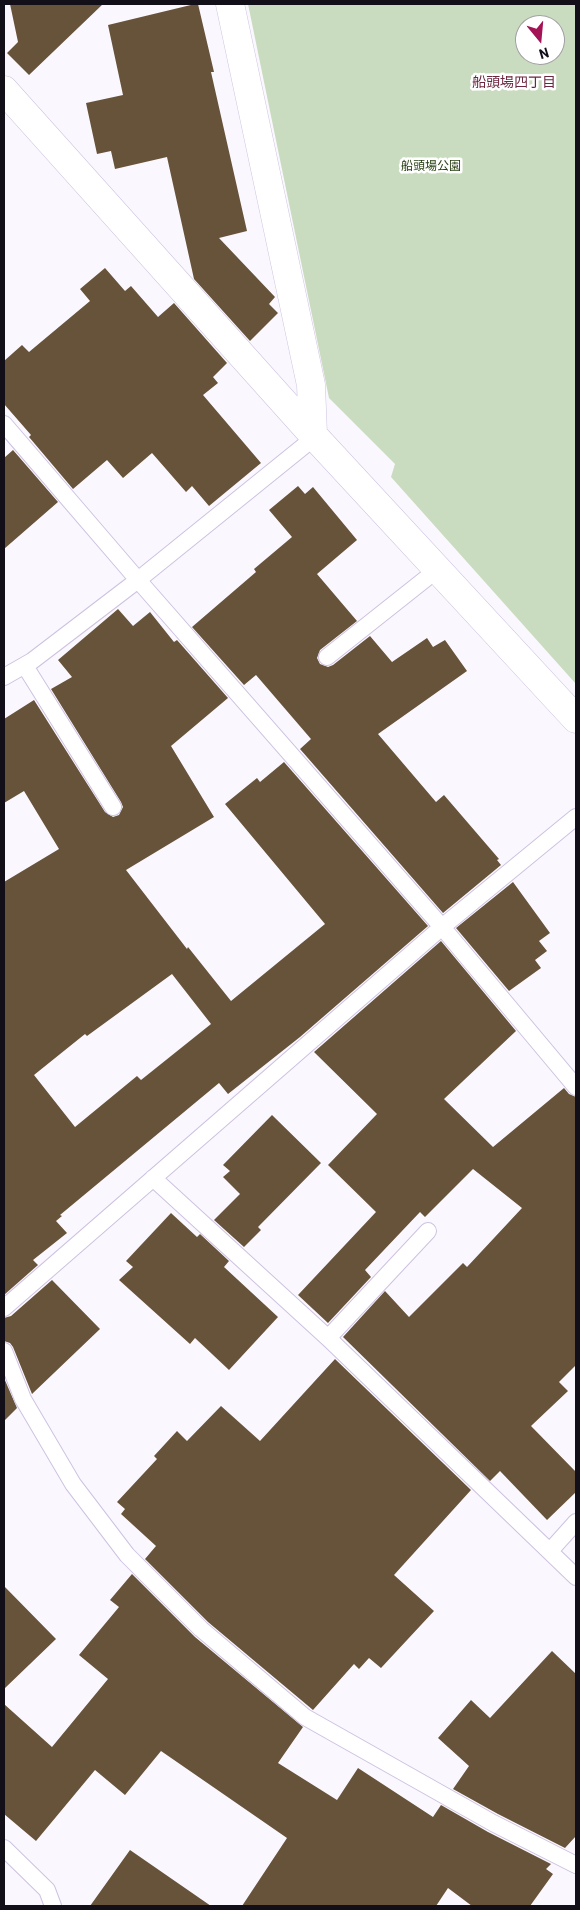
<!DOCTYPE html>
<html>
<head>
<meta charset="utf-8">
<style>
  body { margin:0 }
  #map { position:relative; width:580px; height:1910px; overflow:hidden; background:#faf8fe; font-family:Barlow,sans-serif }
  canvas { display:block }
  .frame { position:absolute; inset:0; border:5px solid #130f19; pointer-events:none }
  .north { position:absolute; left:515px; top:15px; width:50px; height:50px; box-sizing:border-box; background:#fff; border:1px solid #a19fa3; border-radius:50%; rotate:163deg; font-size:14px; font-weight:700; line-height:20px; text-align:center; color:#130f19 }
  .north::after { content:''; display:block; margin:auto; width:18px; height:22px; background:#a41355; clip-path:polygon(50% 0,100% 100%,50% 72%,0 100%) }
</style>
</head>
<body>
<div id="map">
<canvas width="580" height="1910"></canvas>
<div class="frame"></div>
<div class="north">N</div>
</div>
<script>
const ctx = document.querySelector('canvas').getContext('2d');
ctx.lineJoin = 'round';
function fill(path, color) {
  ctx.fillStyle = color;
  ctx.fill(path, 'evenodd');
}
function stroke(path, color, width, dash) {
  ctx.strokeStyle = color;
  ctx.lineWidth = width;
  ctx.lineCap = dash ? 'butt' : 'round';
  ctx.setLineDash(dash || []);
  ctx.stroke(path);
}
function drawText(font, color, halo, rows, align = 'center') {
  ctx.font = font + ' Barlow,"Noto Sans JP",sans-serif';
  ctx.lineWidth = 5;
  ctx.setLineDash([]);
  ctx.textBaseline = 'middle';
  ctx.strokeStyle = halo;
  ctx.fillStyle = color;
  for (const [text, x, y, turn = 0] of rows) {
    ctx.save();
    ctx.translate(x, y);
    ctx.rotate((+turn || 0) * Math.PI / 180);
    ctx.textAlign = isNaN(turn) ? turn : align;
    if (halo) ctx.strokeText(text, 0, 0);
    ctx.fillText(text, 0, 0);
    ctx.restore();
  }
}
fill(new Path2D(`
  M248,4H576V684L391,477L395,464L329,398ZM525,25H555V55H525Z`), '#cadcbf');
fill(new Path2D(`
  M10,4H103L29,75L7,53L18,42Z
  M195,4H198L214,72H211L247,231L219,238L275,297L269,304L278,313L250,341L194,279L167,157L115,169L111,151L97,154L86,103L123,95L108,25Z
  M105,268L125,291L131,286L158,317L174,303L227,363L213,377L218,383L203,395L261,463L209,506L192,486L186,492L152,453L123,478L107,460L73,489L29,437L31,435L4,404V361L22,345L29,352L90,301L80,289Z
  M13,450L58,502L4,549V458Z
  M298,486L305,494L313,487L357,540L317,574L357,621L320,650L317,658L320,664L328,667L333,665L370,636L392,662L427,638L433,647L445,640L467,671L378,734L436,802L444,795L499,859L497,860L501,865L443,913L300,749L311,739L256,675L244,685L192,627L256,572L254,569L292,537L269,510Z
  M118,609L133,626L150,612L174,642L177,640L228,698L171,746L214,817L126,870L187,949L188,947L231,1001L325,924L225,804L257,778L260,782L284,762L428,926L300,1037L228,1094L219,1083L60,1215L62,1216L56,1221L67,1233L33,1260L38,1265L4,1295V882L59,849L24,791L4,803V719L34,700L105,812L113,817L119,815L123,807L121,802L51,689L72,677L58,660ZM172,974L211,1024L141,1080L137,1076L75,1127L34,1075L85,1034L87,1036Z
  M513,882L550,933L539,941L547,951L535,960L541,968L509,991L456,928Z
  M441,941L516,1031L444,1099L493,1147L564,1088L569,1094L576,1097V1365L559,1382L568,1391L531,1426L576,1472V1492L547,1520L500,1471L490,1481L343,1337L385,1291L409,1317L463,1263L467,1267L522,1208L473,1169L425,1217L420,1212L365,1270L371,1277L328,1323L298,1295L376,1212L328,1165L377,1114L314,1052Z
  M272,1115L321,1163L258,1227L261,1230L244,1247L214,1220L240,1194L223,1177L230,1171L223,1165Z
  M171,1213L197,1237L200,1234L229,1261L224,1267L278,1317L229,1370L195,1338L190,1344L119,1280L133,1267L126,1261Z
  M52,1280L100,1329L32,1394L13,1347L10,1343L4,1341V1318L11,1316Z
  M335,1359L471,1490L394,1575L434,1611L381,1668L369,1658L359,1669L354,1664L313,1710L208,1622L145,1559L156,1546L121,1514L125,1509L117,1502L157,1459L154,1456L177,1431L187,1441L221,1406L260,1441Z
  M4,1378L17,1408L4,1421Z
  M132,1574L195,1637L303,1727L278,1763L337,1800L358,1768L433,1817L441,1805L488,1832L551,1864L546,1869L553,1874L530,1906H472L448,1888L436,1906H242L287,1838L161,1751L125,1795L95,1770L36,1841L4,1814V1704L52,1747L108,1679L79,1655L119,1607L110,1600Z
  M4,1586L56,1639L4,1689Z
  M552,1651L576,1674V1836L565,1848L498,1814L453,1789L469,1766L438,1738L471,1700L490,1718Z
  M130,1850L211,1906H90Z`), '#67533a');
const lane = new Path2D(`
  M4,424L138,580L442,927L576,1087
  M327,657L438,569
  M25,666L113,807
  M4,677L32,661L138,580L315,437
  M153,1178L328,1338L576,1577
  M4,1308L442,927L576,817
  M328,1338L428,1231
  M4,1351L23,1399L73,1484L127,1555L201,1629L305,1717L493,1823L576,1865
  M550,1551L576,1522
  M4,1848L47,1890L53,1906`);
const street = new Path2D(`
  M230,4L311,385L313,434
  M4,90L315,437L576,719`);
stroke(lane, '#cec2e0', 18);
stroke(street, '#cec2e0', 29);
stroke(lane, '#fff', 16);
stroke(street, '#fff', 28);
drawText('12px', '#253e11', '#fff', [
  ["船頭場公園",431,166]
]);
drawText('14px', '#6b273f', '#fff', [
  ["船頭場四丁目",514,82]
]);
</script>
</body>
</html>
